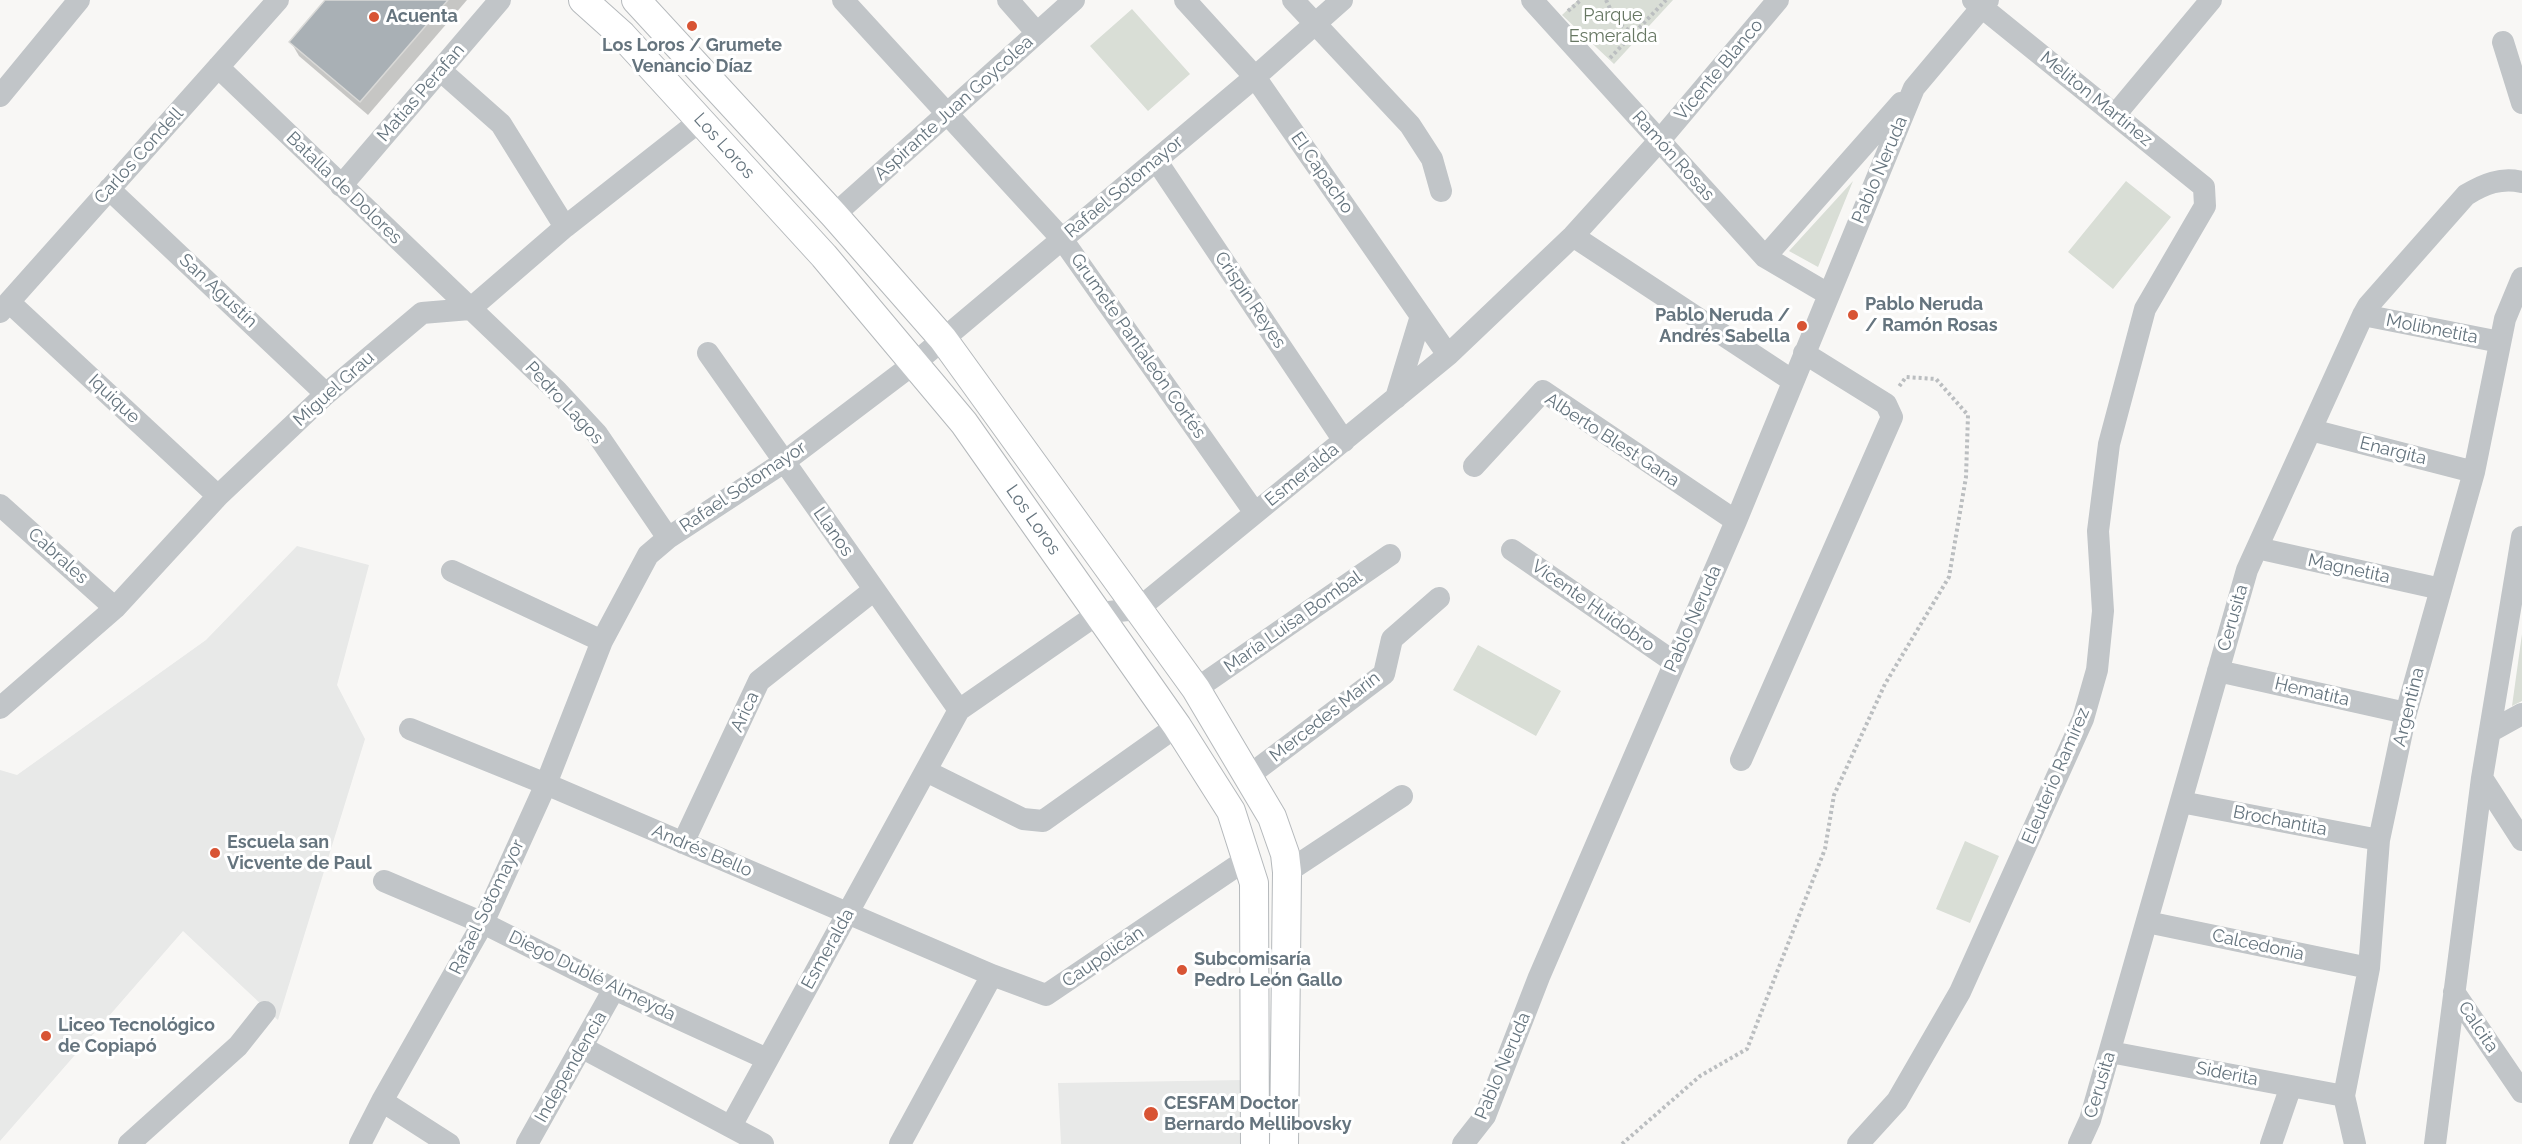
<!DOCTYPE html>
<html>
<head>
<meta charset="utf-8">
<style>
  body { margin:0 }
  canvas { display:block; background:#f8f7f5 }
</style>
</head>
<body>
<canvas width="2522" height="1144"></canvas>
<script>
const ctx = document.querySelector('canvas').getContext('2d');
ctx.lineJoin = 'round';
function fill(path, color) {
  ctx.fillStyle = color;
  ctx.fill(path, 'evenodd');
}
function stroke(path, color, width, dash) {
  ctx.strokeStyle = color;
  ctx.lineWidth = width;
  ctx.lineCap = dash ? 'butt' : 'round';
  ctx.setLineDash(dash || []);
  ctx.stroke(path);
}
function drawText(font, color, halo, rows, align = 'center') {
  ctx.font = font + ' Raleway,sans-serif';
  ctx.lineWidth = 6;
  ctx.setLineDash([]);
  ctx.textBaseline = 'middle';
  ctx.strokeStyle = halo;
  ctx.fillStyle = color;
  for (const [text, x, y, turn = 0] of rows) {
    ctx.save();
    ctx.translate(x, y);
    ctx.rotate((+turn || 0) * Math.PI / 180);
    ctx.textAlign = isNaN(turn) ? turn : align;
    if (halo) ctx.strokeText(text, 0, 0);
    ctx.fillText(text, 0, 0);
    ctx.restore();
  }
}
fill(new Path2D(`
  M297,546L369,565L337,685L365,739L278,1020L183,931L0,1141V770L17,775L206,640Z
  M1245,1080L1242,1144H1061L1058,1083Z`), '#e8e9e8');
fill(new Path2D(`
  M1578,0H1673L1614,64L1562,15Z
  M1132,9L1190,74L1148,111L1090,46Z
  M1853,181L1818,267L1789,251Z
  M2126,181L2171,217L2113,289L2068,252Z
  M2522,634V701L2512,706Z
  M1478,645L1561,691L1536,736L1453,690Z
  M1965,841L1999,856L1970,923L1936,909Z`), '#d9ded6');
fill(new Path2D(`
  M327,0H467L368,115L299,56L291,42Z`), '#0003');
const building = new Path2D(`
  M325,0H448L360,102L289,42Z`);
fill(building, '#a9b0b5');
stroke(building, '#d9d9d7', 1.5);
const major = new Path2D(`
  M583,0L622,35L824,256L964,423L1177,726L1231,811L1254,883L1255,1144
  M636,0L834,215L943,339L1196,689L1272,817L1285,854L1287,872L1284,1144`);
stroke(major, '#b5b9bc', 30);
stroke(new Path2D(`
  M1606,0L1617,23L1635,34
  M1568,11L1581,0
  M1610,58L1666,0
  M1622,1144L1700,1076L1747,1049L1825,849L1834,795L1885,684L1949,577L1966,477L1968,415L1936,379L1906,377L1898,388`), '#bbbec0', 4, [3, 3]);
stroke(new Path2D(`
  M843,0L1062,239L1255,513
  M1008,0L1037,33
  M1185,0L1255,77L1448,355
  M1293,0L1410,125L1432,159L1441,191
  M1532,0L1765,257L1828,294
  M2503,42L2522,103
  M218,67L557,391L597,434L668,538
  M440,70L501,124L565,227
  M0,96L79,0
  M2115,115L2211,0
  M1156,160L1344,441
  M341,186L500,0
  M109,189L326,394
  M834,215L1074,0
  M1573,236L1793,381
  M1765,257L1901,103
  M9,302L218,496
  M0,312L278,0
  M2363,315L2500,342
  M708,353L959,710
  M1396,398L1421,316
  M2311,430L2474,472
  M1474,466L1543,391L1736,521
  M0,505L115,608
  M2257,548L2441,589
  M1512,550L1674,662
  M452,571L602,641
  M2218,671L2406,713
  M1196,689L1390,555
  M0,708L115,608L218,496L326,394L422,313L470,309L565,227L701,120
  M410,729L546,784L992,975
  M2491,731L2522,714
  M1741,760L1892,417L1886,404L1804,353
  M926,771L1023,819L1043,821L1177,726
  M1247,777L1384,674L1392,639L1439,598
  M2482,778L2522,840
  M2181,802L2379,840
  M683,843L759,681L874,590
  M1287,872L1402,796
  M384,881L483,923L614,989L767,1059
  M2147,922L2369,968
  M2454,992L2522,1092
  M583,1048L763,1144
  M2110,1052L2344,1096
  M382,1101L449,1144
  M731,1126L959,710L1099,613L1138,609L1448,355L1573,236L1660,140L1778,0
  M129,1144L238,1046L265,1012
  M360,1144L382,1101L483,923L546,784L602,641L648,555L668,538L784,462L916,362L1255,77L1342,0
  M527,1144L614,989
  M900,1144L992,975L1046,995L1247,859
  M1463,1144L1485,1116L1539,977L1736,521L1914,88L1988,0
  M1858,1144L1897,1101L1960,992L2083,719L2097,670L2103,611L2098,531L2109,444L2145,309L2205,206L2204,187L1973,0
  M2079,1144L2090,1120L2247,570L2363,315L2368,306L2466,195C2484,184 2501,177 2522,182
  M2271,1144L2291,1086
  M2355,1144L2344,1096L2369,968L2379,840L2406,713L2474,472L2505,319L2522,278
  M2435,1144L2482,778L2522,537`), '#c1c5c8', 22);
stroke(major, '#fff', 28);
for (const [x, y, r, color] of [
  [374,17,6,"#d85434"],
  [692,26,6,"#d85434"],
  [1853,315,6,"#d85434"],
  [1802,326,6,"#d85434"],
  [215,853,6,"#d85434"],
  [1182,970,6,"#d85434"],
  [46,1036,6,"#d85434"],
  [1151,1114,8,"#d85434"]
]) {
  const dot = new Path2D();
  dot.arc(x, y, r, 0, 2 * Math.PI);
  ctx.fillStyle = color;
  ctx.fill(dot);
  stroke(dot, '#fff', 2);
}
drawText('18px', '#677763', '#fff', [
  ["Parque",1613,16],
  ["Esmeralda",1613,37]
]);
drawText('bold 18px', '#65747e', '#fff', [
  ["Acuenta",386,17],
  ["Los Loros / Grumete",692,46,"center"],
  ["Venancio Díaz",692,67,"center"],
  ["Pablo Neruda",1865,305],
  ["/ Ramón Rosas",1865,326],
  ["Pablo Neruda /",1790,316,"right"],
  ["Andrés Sabella",1790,337,"right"],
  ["Escuela san",227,843],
  ["Vicvente de Paul",227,864],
  ["Subcomisaría",1194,960],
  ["Pedro León Gallo",1194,981],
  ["Liceo Tecnológico",58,1026],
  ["de Copiapó",58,1047],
  ["CESFAM Doctor",1164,1104],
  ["Bernardo Mellibovsky",1164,1125]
], 'left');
drawText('18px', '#65747e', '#fff', [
  ["Vicente Blanco",1719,70,-50],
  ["Matías Perafan",421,93,-49],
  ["Meliton Martínez",2096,99,39],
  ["Aspirante Juan Goycolea",954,108,-42],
  ["Los Loros",724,146,48],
  ["Carlos Condell",139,156,-48],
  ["Ramón Rosas",1673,156,48],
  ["Pablo Neruda",1880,170,-67],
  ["El Capacho",1322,173,55],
  ["Rafael Sotomayor",1124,187,-40],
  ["Batalla de Dolores",344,188,44],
  ["San Agustín",218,291,43],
  ["Crispín Reyes",1250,300,56],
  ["Molibnetita",2432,329,11],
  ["Grumete Pantaleón Cortés",1138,346,55],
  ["Miguel Grau",334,389,-42],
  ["Iquique",114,399,43],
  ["Pedro Lagos",564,403,47],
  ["Alberto Blest Gana",1612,440,33],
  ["Enargita",2393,451,14],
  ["Esmeralda",1302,475,-39],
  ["Rafael Sotomayor",743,487,-34],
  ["Los Loros",1033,520,55],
  ["Llanos",833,532,55],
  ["Cabrales",58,556,42],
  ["Magnetita",2349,569,12],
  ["Vicente Huidobro",1593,606,35],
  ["Cerusita",2233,618,-74],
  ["Pablo Neruda",1693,619,-66],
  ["María Luisa Bombal",1293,622,-35],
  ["Hematita",2312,692,13],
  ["Argentina",2409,707,-76],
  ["Arica",745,712,-65],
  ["Mercedes Marín",1325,717,-38],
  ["Eleuterio Ramírez",2056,776,-67],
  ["Brochantita",2280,821,11],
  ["Andrés Bello",702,851,23],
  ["Rafael Sotomayor",487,907,-64],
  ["Calcedonia",2258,945,12],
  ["Esmeralda",828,949,-61],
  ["Caupolicán",1103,957,-34],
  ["Diego Dublé Almeyda",592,976,26],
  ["Calcita",2478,1027,56],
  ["Pablo Neruda",1503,1066,-67],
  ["Independencia",571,1067,-60],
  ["Siderita",2227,1074,11],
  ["Cerusita",2100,1085,-73]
]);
</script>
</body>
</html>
